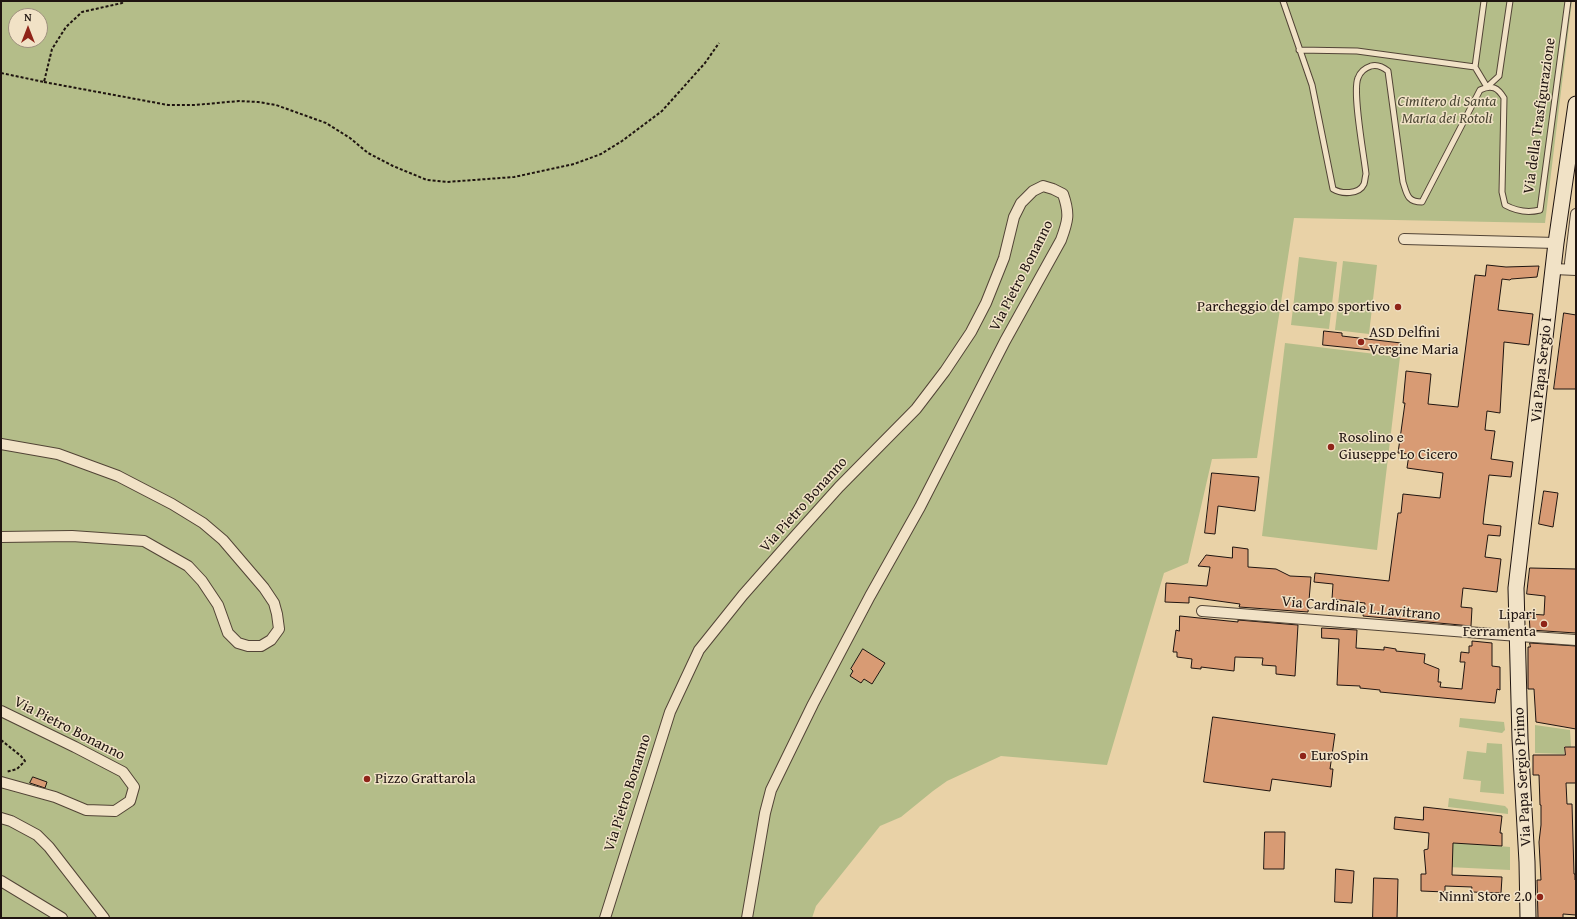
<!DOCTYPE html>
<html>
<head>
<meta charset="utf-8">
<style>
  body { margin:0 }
  #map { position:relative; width:1577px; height:919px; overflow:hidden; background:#e9d2a7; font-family:"Gentium Book Plus",serif }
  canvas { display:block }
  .frame { position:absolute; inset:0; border:2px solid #1f1410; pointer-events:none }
  .north { position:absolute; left:8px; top:8px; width:40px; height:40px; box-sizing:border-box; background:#f1e2c6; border:1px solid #9d907d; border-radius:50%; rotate:0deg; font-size:11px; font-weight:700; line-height:16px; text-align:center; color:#1f1410 }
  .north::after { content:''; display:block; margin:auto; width:14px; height:18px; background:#8f2418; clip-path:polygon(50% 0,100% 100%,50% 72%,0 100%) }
</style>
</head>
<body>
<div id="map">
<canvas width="1577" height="919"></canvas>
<div class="frame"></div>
<div class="north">N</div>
</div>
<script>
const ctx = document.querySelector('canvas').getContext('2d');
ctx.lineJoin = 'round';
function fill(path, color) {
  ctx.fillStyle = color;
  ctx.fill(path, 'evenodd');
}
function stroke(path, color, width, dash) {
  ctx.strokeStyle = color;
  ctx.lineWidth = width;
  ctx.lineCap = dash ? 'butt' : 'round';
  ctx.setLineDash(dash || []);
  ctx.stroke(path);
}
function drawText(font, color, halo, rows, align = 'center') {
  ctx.font = font + ' "Gentium Book Plus",serif';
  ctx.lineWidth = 3;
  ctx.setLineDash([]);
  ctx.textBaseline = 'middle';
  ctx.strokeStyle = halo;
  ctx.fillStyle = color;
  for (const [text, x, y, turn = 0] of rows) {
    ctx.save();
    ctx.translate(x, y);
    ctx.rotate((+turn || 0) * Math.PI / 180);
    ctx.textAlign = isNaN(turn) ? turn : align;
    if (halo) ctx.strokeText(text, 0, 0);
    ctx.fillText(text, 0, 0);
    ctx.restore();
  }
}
fill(new Path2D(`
  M1,1H1572L1545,223L1294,218L1257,458L1212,459L1188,563L1164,573L1107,765L1001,756L947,781L933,791L901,817L880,826L816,906L812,918H1ZM16,16H40V40H16Z
  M1299,257L1337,262L1329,329L1291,325Z
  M1343,261L1377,265L1369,334L1335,330Z
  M1285,343L1400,357L1377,550L1262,536Z
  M1460,718L1504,722L1505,730L1502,733L1459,727Z
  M1535,725L1570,730L1571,747L1564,746V754L1535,753Z
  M1487,743L1502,744L1504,794L1480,792L1481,781L1463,779L1467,751L1486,753Z
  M1449,798L1505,806L1508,809V814L1448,807Z
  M1453,839L1463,843L1510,847V870L1448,867Z`), '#b4bd89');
const building = new Path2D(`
  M1487,265L1506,267L1539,266L1537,277L1511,279L1510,280L1502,279L1498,310L1533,314L1529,345L1504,342L1500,413L1487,411L1485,430L1495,431L1491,459L1513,462L1511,477L1489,475L1484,514L1483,524L1501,526L1500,536L1488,535L1485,557L1501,559L1497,592L1463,588L1461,607L1472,608L1471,626L1363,616L1365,603L1332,599L1333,584L1314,582L1315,573L1389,581L1398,513H1401L1403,494L1440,498L1443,473L1407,468L1409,454L1398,453L1405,403H1403L1406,371L1431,374L1428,404L1458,407L1475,275L1485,276Z
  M1564,313L1576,315V389H1554Z
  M1324,331L1342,333V336L1401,343L1400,353L1323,345Z
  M1212,473L1259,477L1255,511L1218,506L1215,534L1205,533Z
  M1544,491L1558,493L1553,527L1539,524Z
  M1233,547L1248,549V567L1276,569L1290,576L1311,577L1308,612L1239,607L1240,604L1189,597V603L1165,602L1166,583L1207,586L1210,567L1198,566L1206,555L1232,558Z
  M1530,568L1576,569V633L1530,630L1529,614L1544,615L1545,596L1527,594Z
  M1180,616L1238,622V620L1298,625L1295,676L1276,674V666L1262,665L1263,658L1235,657L1234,671L1201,667V669L1191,668L1192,659L1177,657V652H1173L1176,630L1179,631Z
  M1322,628L1357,630L1356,648L1384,650V647L1396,649V651L1425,654L1424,663L1439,669L1438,682H1441L1440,687L1462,689L1465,662H1460L1461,652L1469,653V646H1472V641L1492,643V666L1500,667V690L1497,689L1495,703L1380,692V690L1360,688V686L1337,685L1339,639L1322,638Z
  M1530,643L1576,646V729L1536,722L1534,689H1528V647H1530Z
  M863,649L885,663L872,684L864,679L861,683L850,676L853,671L851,669Z
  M1213,717L1335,734L1330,769H1333L1331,787L1272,779L1270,791L1204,782Z
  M1565,747H1576V783H1566L1567,804H1572L1574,874H1575V880H1576V915L1563,914V918H1538L1537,880H1541L1539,842L1541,825V805H1540L1539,775H1533V755H1565Z
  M33,777L47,782L45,788L30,783Z
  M1424,807L1502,816L1500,833H1502V846L1453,843L1452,875L1502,877L1501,893L1471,892L1472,887L1445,886V892L1421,891V874H1426L1424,850L1428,849L1429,833L1394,829L1395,817L1423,820Z
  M1265,832H1285L1284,869H1264Z
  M1336,869L1354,871L1352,903L1335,902Z
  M1374,878L1398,879L1397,918H1373Z`);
fill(building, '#d89b74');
stroke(building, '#1f1410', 1);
const lane = new Path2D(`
  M1283,1L1312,85L1333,189C1341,194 1359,195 1364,184C1365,181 1365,177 1366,174C1364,155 1352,92 1358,78C1360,72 1365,68 1371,66C1378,64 1383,67 1388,71L1403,182C1407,194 1407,202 1422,202L1480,90C1492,84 1498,88 1504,98L1502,192L1505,205C1516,211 1528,213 1540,210L1568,1
  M1299,50L1357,51L1475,67L1487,87L1499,76L1510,1
  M1475,67L1484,1`);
const street = new Path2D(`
  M1576,214L1570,263H1576
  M1404,239L1556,243
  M1554,269L1576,270
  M1,444L58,454L118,476L172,504L203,523L223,540L264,588L274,603L277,614L279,629L271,640L261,646H248L238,643L228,633L218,605L202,581L188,566L144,541L72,536L1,537
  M1202,611L1505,635L1576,640
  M1,711L75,747L123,772L134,787L130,801L115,811L86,810L55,797L1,782
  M1,818L11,821L37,835L49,847L104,918
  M1,881L62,918
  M605,918L670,712L699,650L743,595L795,536L839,487L916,409L945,371L971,332L986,303L1004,258L1014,217L1021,203L1033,191L1043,186L1053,189L1063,194C1070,214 1068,221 1061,240L1005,341L920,507L870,596L813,704L771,790L765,813L747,918`);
const secondary = new Path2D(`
  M1528,918L1527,862L1520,739L1516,588L1556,243L1576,104`);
stroke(lane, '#524436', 7);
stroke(street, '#524436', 12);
stroke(secondary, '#1f1410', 17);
stroke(new Path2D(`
  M1,73L44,82L52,49L66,27L82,12L122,3L124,1
  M44,82L168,105H195L239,101L258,102L276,105L326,123L350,138L368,153L393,166L427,180L447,182L514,177L574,164L601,154L622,141L662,111L705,63L719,43
  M1,740L21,756L25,761L17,769L6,772`), '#1f1410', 2, [3, 2]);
stroke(lane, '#f1e2c6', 5);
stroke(street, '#f1e2c6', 10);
stroke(secondary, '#f1e2c6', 15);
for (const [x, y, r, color] of [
  [1398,307,4,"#8f2418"],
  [1361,342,4,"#8f2418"],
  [1331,447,4,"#8f2418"],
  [1544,624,4,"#8f2418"],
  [1303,756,4,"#8f2418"],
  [367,779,4,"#8f2418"],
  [1540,897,4,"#8f2418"]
]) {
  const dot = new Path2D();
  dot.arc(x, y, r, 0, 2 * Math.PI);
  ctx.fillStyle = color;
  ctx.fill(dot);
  stroke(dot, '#f1e2c6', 1.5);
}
drawText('italic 15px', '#4c4734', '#f1e2c6', [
  ["Cimitero di Santa",1447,102],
  ["Maria dei Rotoli",1447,119]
]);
drawText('15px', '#1f1410', '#f1e2c6', [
  ["Via della Trasfigurazione",1540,116,-82],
  ["Via Pietro Bonanno",1022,276,-63],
  ["Via Papa Sergio I",1542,370,-84],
  ["Via Pietro Bonanno",804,505,-48],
  ["Via Cardinale L.Lavitrano",1361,609,5],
  ["Via Pietro Bonanno",69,729,27],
  ["Via Papa Sergio Primo",1523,777,-93],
  ["Via Pietro Bonanno",628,793,-72]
]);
drawText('15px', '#1f1410', '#f1e2c6', [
  ["Parcheggio del campo sportivo",1390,307,"right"],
  ["ASD Delfini",1369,333],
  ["Vergine Maria",1369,350],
  ["Rosolino e",1339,438],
  ["Giuseppe Lo Cicero",1339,455],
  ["Lipari",1536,615,"right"],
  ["Ferramenta",1536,632,"right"],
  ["EuroSpin",1311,756],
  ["Pizzo Grattarola",375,779],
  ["Ninnì Store 2.0",1532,897,"right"]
], 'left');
</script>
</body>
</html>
